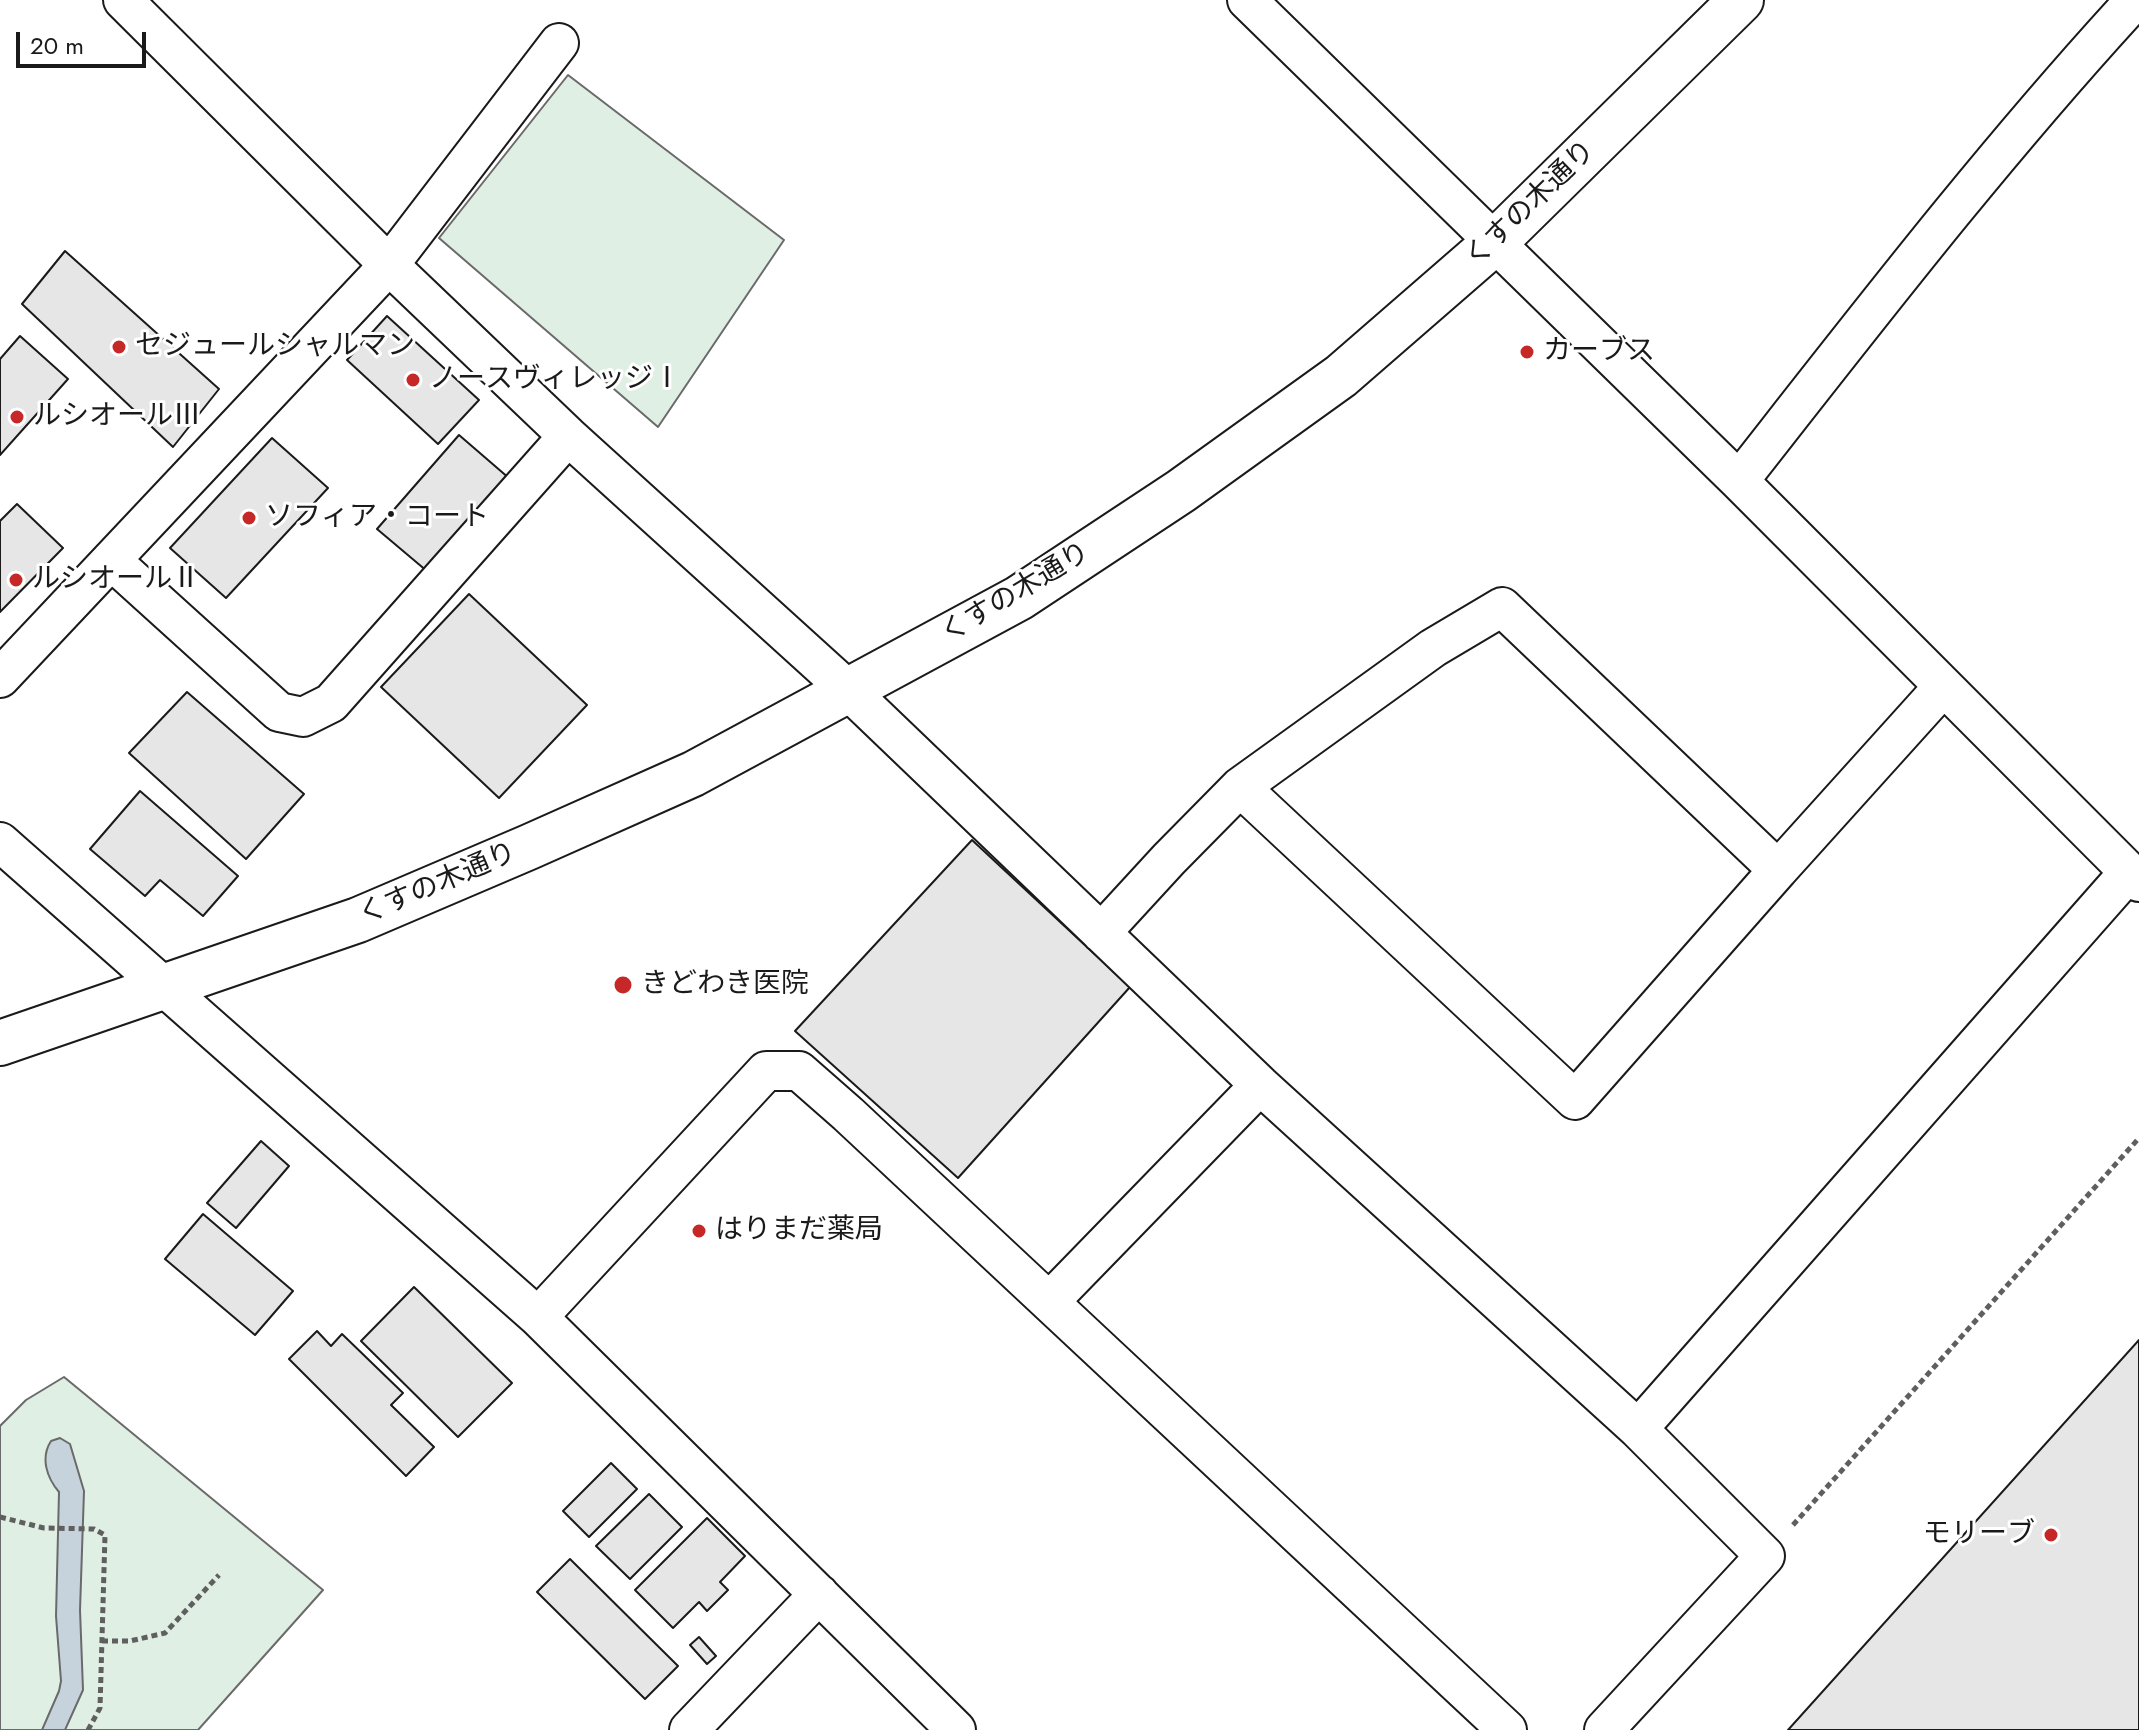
<!DOCTYPE html>
<html>
<head>
<meta charset="utf-8">
<style>
  body { margin:0 }
  #map { position:relative; width:2139px; height:1730px; overflow:hidden; background:#fff; font-family:Jost,sans-serif }
  canvas { display:block }
  .scale { position:absolute; left:16px; top:32px; width:130px; height:36px; box-sizing:border-box; border:4px solid #1a1a1a; border-top:0; padding-left:10px; font-size:24px; line-height:28px; white-space:nowrap; color:#1a1a1a; -webkit-text-stroke:6px #fff; paint-order:stroke }
</style>
</head>
<body>
<div id="map">
<canvas width="2139" height="1730"></canvas>
<div class="scale">20 m</div>
</div>
<script>
const ctx = document.querySelector('canvas').getContext('2d');
ctx.lineJoin = 'round';
function fill(path, color) {
  ctx.fillStyle = color;
  ctx.fill(path, 'evenodd');
}
function stroke(path, color, width, dash) {
  ctx.strokeStyle = color;
  ctx.lineWidth = width;
  ctx.lineCap = dash ? 'butt' : 'round';
  ctx.setLineDash(dash || []);
  ctx.stroke(path);
}
function drawText(font, color, halo, rows, align = 'center') {
  ctx.font = font + ' Jost,"Noto Sans JP",sans-serif';
  ctx.lineWidth = 6;
  ctx.setLineDash([]);
  ctx.textBaseline = 'middle';
  ctx.strokeStyle = halo;
  ctx.fillStyle = color;
  for (const [text, x, y, turn = 0] of rows) {
    ctx.save();
    ctx.translate(x, y);
    ctx.rotate((+turn || 0) * Math.PI / 180);
    ctx.textAlign = isNaN(turn) ? turn : align;
    if (halo) ctx.strokeText(text, 0, 0);
    ctx.fillText(text, 0, 0);
    ctx.restore();
  }
}
const green = new Path2D(`
  M568,75L784,240L658,427L439,238Z
  M64,1377L323,1590L198,1730H0V1426L26,1400Z`);
fill(green, '#e0efe3');
stroke(green, '#6a6a6a', 2);
const water = new Path2D(`
  M60,1438L70,1444L84,1491L80,1610L83,1690L65,1730H42L59,1691L61,1681L56,1616L59,1492C47,1478 40,1458 51,1441Z`);
fill(water, '#c6d2dc');
stroke(water, '#6a6a6a', 2);
const building = new Path2D(`
  M65,251L219,389L173,447L22,304Z
  M387,316L479,400L438,444L347,360Z
  M20,336L68,379L0,455V359Z
  M459,435L510,479L428,572L377,529Z
  M272,438L328,488L226,598L170,548Z
  M17,504L63,548L0,612V521Z
  M469,594L587,705L499,798L381,687Z
  M187,692L304,794L246,859L129,753Z
  M140,791L238,876L203,916L160,880L145,896L90,849Z
  M972,840L1130,987L958,1178L795,1031Z
  M261,1141L289,1166L236,1228L207,1203Z
  M203,1214L293,1291L255,1335L165,1259Z
  M414,1287L512,1383L458,1437L361,1341Z
  M317,1331L331,1346L342,1334L403,1393L391,1405L434,1447L406,1476L289,1359Z
  M2139,1340V1730H1788Z
  M611,1463L637,1489L589,1537L563,1511Z
  M649,1494L682,1527L630,1579L596,1546Z
  M707,1518L745,1556L720,1582L728,1590L707,1611L699,1602L673,1628L635,1590Z
  M570,1559L678,1666L645,1699L537,1592Z
  M699,1637L716,1656L707,1664L690,1645Z`);
fill(building, '#e6e6e6');
stroke(building, '#1a1a1a', 2);
const minor = new Path2D(`
  M123,0L389,265L568,436L847,689L1260,1085L1638,1429L1765,1556L1604,1730
  M1247,0L1739,481L2139,882
  M1739,481C1867,318 1994,153 2135,0
  M111,560L279,712L303,717L331,703L568,436
  M0,678L389,265L559,43
  M0,842L538,1317L956,1730
  M1778,870L1943,687
  M1101,933L1169,859L1240,787L1433,648L1502,607L1778,870L1575,1100L1240,787
  M1049,1302L1260,1085
  M538,1317L766,1071H799L848,1114L1507,1730
  M1638,1429L2129,872
  M689,1730L819,1594`);
const tertiary = new Path2D(`
  M0,1043L358,920L529,847L693,774L1019,598L1181,491L1341,376L1494,243L1741,0`);
stroke(minor, '#1a1a1a', 42);
stroke(tertiary, '#1a1a1a', 48);
stroke(new Path2D(`
  M0,1517L44,1528L94,1529L105,1535L100,1708L88,1730
  M1793,1525L2139,1138
  M102,1641H130L165,1633L219,1575`), '#5f5f5f', 5, [6, 4]);
stroke(minor, '#fff', 38);
stroke(tertiary, '#fff', 44);
for (const [x, y, r, color] of [
  [119,347,8,"#c62828"],
  [1527,352,8,"#c62828"],
  [413,380,8,"#c62828"],
  [17,417,8,"#c62828"],
  [249,518,8,"#c62828"],
  [16,580,8,"#c62828"],
  [623,985,10,"#c62828"],
  [699,1231,8,"#c62828"],
  [2051,1535,8,"#c62828"]
]) {
  const dot = new Path2D();
  dot.arc(x, y, r, 0, 2 * Math.PI);
  ctx.fillStyle = color;
  ctx.fill(dot);
  stroke(dot, '#fff', 3);
}
drawText('28px', '#1a1a1a', '#fff', [
  ["くすの木通り",1531,205,-44],
  ["くすの木通り",1016,594,-31],
  ["くすの木通り",438,885,-23]
]);
drawText('28px', '#1a1a1a', '#fff', [
  ["セジュールシャルマン",135,347],
  ["カーブス",1543,352],
  ["ノースヴィレッジⅠ",429,380],
  ["ルシオールⅢ",33,417],
  ["ソフィア・コート",265,518],
  ["ルシオールⅡ",32,580],
  ["きどわき医院",641,985],
  ["はりまだ薬局",715,1231],
  ["モリーブ",2035,1535,"right"]
], 'left');
</script>
</body>
</html>
